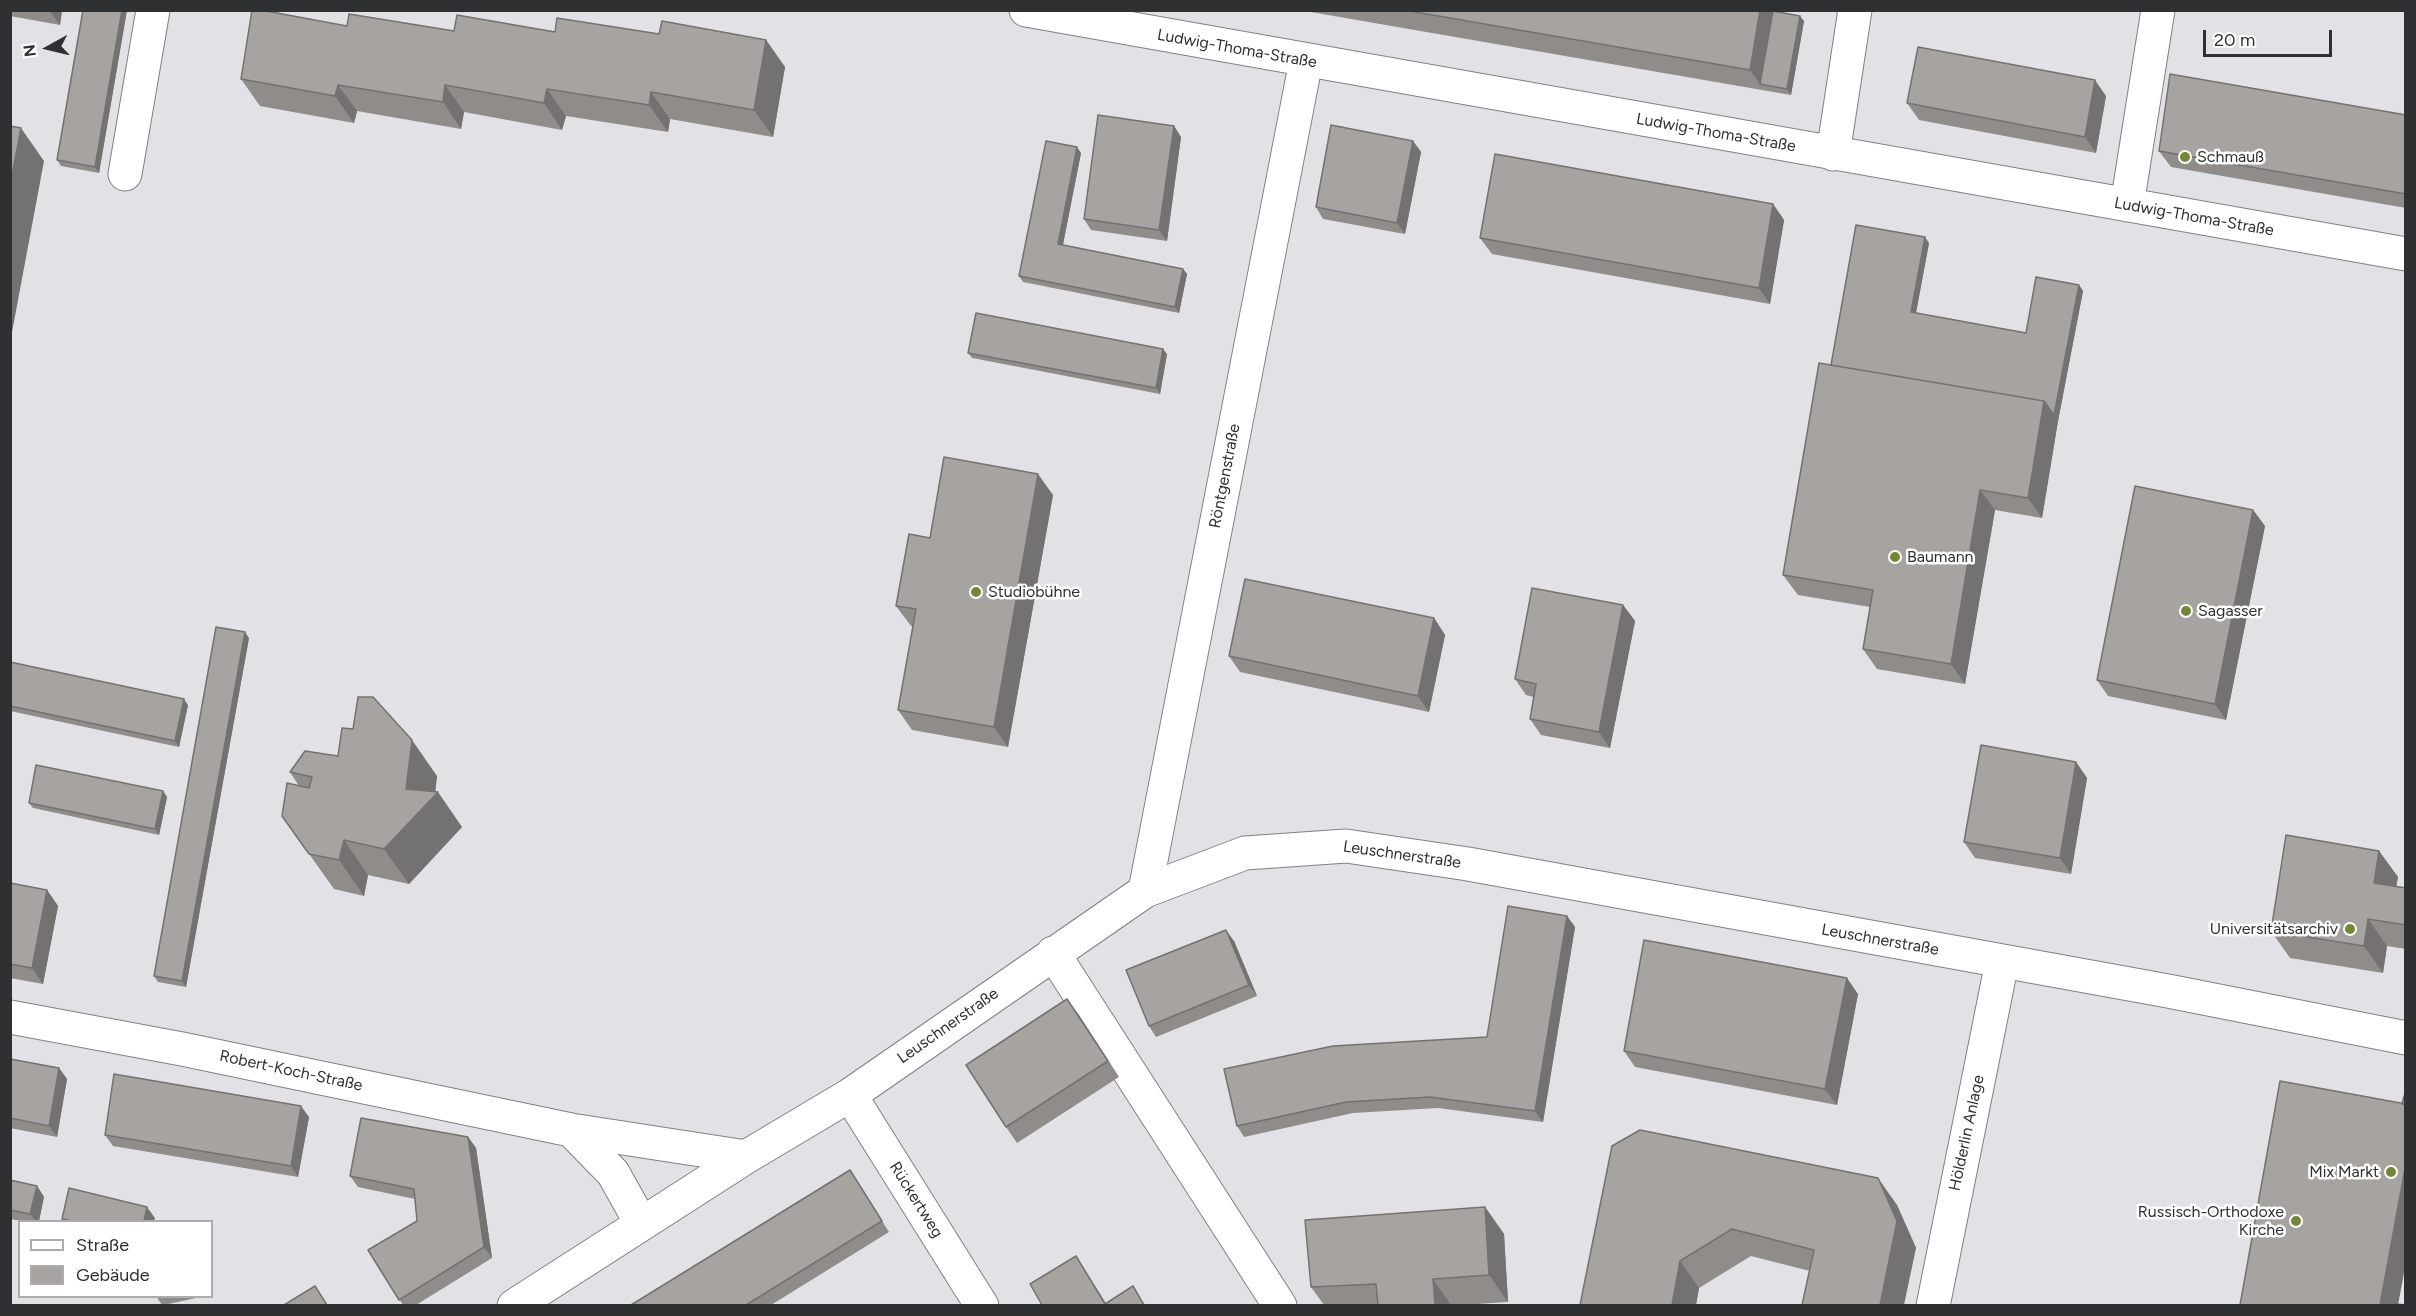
<!DOCTYPE html>
<html>
<head>
<meta charset="utf-8">
<style>
  body { margin:0 }
  #map { position:relative; width:2416px; height:1316px; overflow:hidden; background:#e2e2e6; font-family:Figtree,sans-serif }
  canvas { display:block }
  .frame { position:absolute; inset:0; border:12px solid #2f3031; pointer-events:none }
  .legend { position:absolute; left:18px; top:1220px; width:195px; height:78px; box-sizing:border-box; background:#fff; border:2px solid #acacad; margin:0; padding:8px 10px; list-style:none; font-size:18px; color:#2f3031 }
  .legend li { display:flex; align-items:center; gap:12px; height:30px }
  .legend b { width:30px; border:2px solid #acacad }
  .north { position:absolute; left:18px; top:18px; width:60px; height:60px; -webkit-text-stroke:4px #fff; paint-order:stroke; rotate:262deg; font-size:16px; font-weight:700; line-height:24px; text-align:center; color:#2f3031 }
  .north::after { content:''; display:block; margin:auto; width:21px; height:27px; background:#2f3031; clip-path:polygon(50% 0,100% 100%,50% 72%,0 100%) }
  .scale { position:absolute; left:2203px; top:30px; width:129px; height:27px; box-sizing:border-box; border:3px solid #2f3031; border-top:0; padding-left:8px; font-size:18px; line-height:21px; white-space:nowrap; color:#2f3031; -webkit-text-stroke:4px #fff; paint-order:stroke }
</style>
</head>
<body>
<div id="map">
<canvas width="2416" height="1316"></canvas>
<div class="frame"></div>
<ul class="legend">
<li><b style="height:8px;background:#fff"></b>Straße</li>
<li><b style="height:16px;background:#a6a3a0"></b>Gebäude</li>
</ul>
<div class="north">N</div>
<div class="scale">20 m</div>
</div>
<script>
const ctx = document.querySelector('canvas').getContext('2d');
ctx.lineJoin = 'round';
function stroke(path, color, width, dash) {
  ctx.strokeStyle = color;
  ctx.lineWidth = width;
  ctx.lineCap = dash ? 'butt' : 'round';
  ctx.setLineDash(dash || []);
  ctx.stroke(path);
}
function fill(path, color) {
  ctx.fillStyle = color;
  ctx.fill(path, 'evenodd');
}
function drawText(font, color, halo, rows, align = 'center') {
  ctx.font = font + ' Figtree,sans-serif';
  ctx.lineWidth = 5;
  ctx.setLineDash([]);
  ctx.textBaseline = 'middle';
  ctx.strokeStyle = halo;
  ctx.fillStyle = color;
  for (const [text, x, y, turn = 0] of rows) {
    ctx.save();
    ctx.translate(x, y);
    ctx.rotate((+turn || 0) * Math.PI / 180);
    ctx.textAlign = isNaN(turn) ? turn : align;
    if (halo) ctx.strokeText(text, 0, 0);
    ctx.fillText(text, 0, 0);
    ctx.restore();
  }
}
const minor = new Path2D(`
  M1026,10L2406,254
  M1833,154L1855,10
  M125,174L153,10
  M2127,205L2158,10
  M1145,891L1306,61
  M1053,953L1280,1306
  M10,1017L182,1049L571,1130L746,1157
  M850,1095L982,1306
  M571,1130L613,1173L641,1223
  M514,1306L746,1157L850,1095L1145,891L1245,853L1346,846L1468,864L2168,991L2406,1038
  M1933,1306L2002,962`);
stroke(minor, '#818185', 35);
stroke(minor, '#fff', 33);
fill(new Path2D(`
  M10,10H62L60,25L10,16Z
  M83,10H127L99,173L61,166L57,160Z
  M1299,10H1778V12L1804,21L1791,95Z
  M347,26L454,31L659,34L766,40L785,67L773,137L670,119L668,132L566,116L562,130L464,112L461,129L357,111L354,123L260,106L241,79Z
  M2106,96L2096,153L1919,120L1907,103Z
  M2406,115V208L2171,167L2159,151Z
  M1174,126L1181,137L1167,241L1091,230L1084,219Z
  M1413,141L1421,152L1405,234L1323,219L1316,207Z
  M1081,153L1063,245L1183,269L1187,274L1179,313L1023,282L1019,276Z
  M1773,204L1784,220L1770,304L1492,254L1480,238Z
  M1929,243L1916,313L2026,333L2079,285L2083,291L2058,421L2042,518L1995,510L1965,684L1877,669L1863,649L1870,607L1798,595L1783,575L1831,365Z
  M968,353L1167,354L1160,394L972,358Z
  M1053,495L1008,747L912,730L898,710L913,627L911,626L896,606L930,538Z
  M2253,510L2265,526L2226,720L2108,696L2097,680Z
  M1623,605L1635,621L1610,748L1541,735L1530,719L1534,697L1526,695L1515,679Z
  M1434,618L1445,635L1429,712L1240,672L1229,656Z
  M249,638L186,987L158,982L154,976Z
  M10,662L188,705L179,747L10,711Z
  M2076,762L2087,778L2071,874L1975,858L1964,842Z
  M290,772L437,776L435,791L462,827L409,884L368,875L364,896L334,889L282,816L299,786Z
  M163,791L167,797L159,835L33,808L29,803Z
  M2379,851L2398,877L2396,887L2406,888V949L2387,946L2383,973L2290,958L2271,931Z
  M10,883L47,890L58,906L43,984L10,978Z
  M1567,916L1575,927L1543,1122L1438,1108L1353,1113L1244,1137L1237,1126L1487,1037Z
  M1234,941L1257,996L1156,1037L1149,1026Z
  M1858,994L1837,1105L1635,1067L1624,1051Z
  M1067,999L1119,1077L1017,1143L1006,1127Z
  M10,1059L59,1068L67,1079L57,1137L10,1128Z
  M309,1117L298,1177L113,1146L105,1135Z
  M468,1137L476,1148L492,1258L416,1305H403L368,1250L417,1221L415,1199L358,1187L350,1176Z
  M1612,1146L1897,1205L1916,1248L1810,1271L1751,1256L1699,1288L1696,1305Z
  M850,1170L889,1232L771,1305H631Z
  M10,1180L37,1186L44,1197L39,1221H22L10,1219Z
  M1485,1207L1504,1234L1508,1302L1462,1305H1324L1311,1287Z
  M156,1296H205L164,1305H162Z`), '#8f8c8a');
fill(new Path2D(`
  M49,10H62L60,25Z
  M122,10H127L99,173L95,167Z
  M1760,10H1778L1765,85L1760,84L1750,70Z
  M1800,16L1804,21L1791,95L1787,89Z
  M766,40L785,67L773,137L754,110Z
  M2095,80L2106,96L2096,153L2085,137Z
  M338,85L357,111L354,123L335,96Z
  M445,85L464,112L461,129L443,102Z
  M547,89L566,116L562,130L544,103Z
  M651,92L670,119L668,132L649,105Z
  M1174,126L1181,137L1167,241L1159,230Z
  M21,128L44,161L10,343V186Z
  M1413,141L1421,152L1405,234L1397,223Z
  M1077,147L1081,153L1062,249L1058,244Z
  M1773,204L1784,220L1770,304L1759,288Z
  M1925,237L1929,243L1915,318L1911,312Z
  M1183,269L1187,274L1179,313L1175,307Z
  M2079,285L2083,291L2058,421L2042,518L2028,498L2044,401Z
  M1163,349L1167,354L1160,394L1156,388Z
  M1038,474L1053,495L1008,747L994,727Z
  M1980,490L1995,510L1965,684L1951,664Z
  M2253,510L2265,526L2226,720L2215,704Z
  M1623,605L1635,621L1610,748L1599,732Z
  M1434,618L1445,635L1429,712L1418,696Z
  M245,632L249,638L186,987L182,981Z
  M184,699L188,705L179,747L175,741Z
  M412,740L437,776L435,795L438,792L462,827L409,884L384,849L406,789Z
  M2076,762L2087,778L2071,874L2060,858Z
  M163,791L167,797L159,835L155,829Z
  M344,840L368,875L364,896L339,860Z
  M2379,851L2398,877L2392,910L2374,883Z
  M47,890L58,906L43,984L32,968Z
  M1567,916L1575,927L1543,1122L1535,1111Z
  M2368,919L2387,946L2383,973L2364,946Z
  M1226,930L1234,941L1257,996L1249,985Z
  M1847,978L1858,994L1837,1105L1825,1089Z
  M1067,999L1079,1015L1119,1077L1108,1061Z
  M59,1068L67,1079L57,1137L49,1126Z
  M301,1106L309,1117L298,1177L291,1166Z
  M468,1137L476,1148L492,1258L484,1247Z
  M2406,1163V1262L2398,1305H2380Z
  M1878,1178L1897,1205L1916,1248L1904,1305H1880Z
  M37,1186L44,1197L39,1221H36L30,1214Z
  M147,1207L155,1218L154,1221H144Z
  M1485,1207L1504,1234L1508,1302L1489,1275Z
  M1076,1256L1083,1267L1107,1305H1106Z
  M1680,1261L1699,1288L1696,1305H1672Z
  M1433,1279L1451,1305H1435Z`), '#747270');
const building = new Path2D(`
  M83,10H122L95,167L57,160Z
  M252,10H261L347,26L349,14L454,31L457,15L555,32L557,18L659,34L662,21L766,40L754,110L651,92L649,105L547,89L544,103L445,85L443,102L338,85L335,96L241,79Z
  M1404,10H1760L1750,70Z
  M1773,11L1800,16L1787,89L1760,84Z
  M1918,47L2095,80L2085,137L1907,103Z
  M2170,74L2406,115V194L2159,151Z
  M1098,115L1174,126L1159,230L1084,219Z
  M1331,125L1413,141L1397,223L1316,207Z
  M10,126L21,128L10,186Z
  M1046,141L1077,147L1058,244L1183,269L1175,307L1019,276Z
  M1495,154L1773,204L1759,288L1480,238Z
  M1856,225L1925,237L1911,312L2026,333L2036,277L2079,285L2054,415L2044,401L1831,365Z
  M976,313L1163,349L1156,388L968,353Z
  M1819,363L2044,401L2028,498L1980,490L1951,664L1863,649L1873,590L1783,575Z
  M944,457L1038,474L994,727L898,710L916,609L896,606L909,534L930,538Z
  M2135,486L2253,510L2215,704L2097,680Z
  M1245,579L1434,618L1418,696L1229,656Z
  M1532,588L1623,605L1599,732L1530,719L1536,684L1515,679Z
  M216,627L245,632L182,981L154,976Z
  M10,662L184,699L175,741L10,706Z
  M358,697H373L412,740L406,789L438,792L384,849L344,840L339,860L309,854L282,816L287,783L309,788L312,777L290,772L305,751L338,756L342,728L353,729Z
  M1981,745L2076,762L2060,858L1964,842Z
  M36,765L163,791L155,829L29,803Z
  M2286,835L2379,851L2374,883L2406,888V925L2368,919L2364,946L2271,931Z
  M10,883L47,890L32,968L10,964Z
  M1508,906L1567,916L1535,1111L1430,1097L1346,1102L1237,1126L1224,1069L1333,1046L1487,1037Z
  M1226,930L1249,985L1149,1026L1126,970Z
  M1644,940L1847,978L1825,1089L1624,1051Z
  M1067,999L1108,1061L1006,1127L966,1065Z
  M10,1059L59,1068L49,1126L10,1118Z
  M114,1074L301,1106L291,1166L105,1135Z
  M2280,1081L2406,1104V1163L2380,1305H2240Z
  M2404,1096H2406V1104H2402Z
  M361,1118L468,1137L484,1247L399,1300L368,1250L417,1221L414,1189L350,1176Z
  M1640,1130L1878,1178L1897,1221L1880,1305H1802L1814,1250L1732,1229L1680,1261L1672,1305H1580L1612,1146Z
  M850,1170L882,1221L746,1305H631Z
  M10,1180L37,1186L30,1214L10,1210Z
  M69,1188L147,1207L144,1221H73L62,1219Z
  M1485,1207L1489,1275L1433,1279L1435,1305H1378L1376,1284L1311,1287L1305,1220Z
  M1076,1256L1105,1304L1133,1286L1144,1305H1042L1030,1284Z
  M315,1286L327,1305H284Z
  M2388,1303L2405,1305H2387Z`);
fill(building, '#a6a3a0');
stroke(building, '#747270', 1.5);
for (const [x, y, r, color] of [
  [2185,157,6,"#728737"],
  [1895,557,6,"#728737"],
  [976,592,6,"#728737"],
  [2186,611,6,"#728737"],
  [2350,929,6,"#728737"],
  [2391,1172,6,"#728737"],
  [2296,1221,6,"#728737"]
]) {
  const dot = new Path2D();
  dot.arc(x, y, r, 0, 2 * Math.PI);
  ctx.fillStyle = color;
  ctx.fill(dot);
  stroke(dot, '#fff', 2);
}
drawText('16px', '#2f3031', '#fff', [
  ["Ludwig-Thoma-Straße",1237,49,10],
  ["Ludwig-Thoma-Straße",1716,133,10],
  ["Ludwig-Thoma-Straße",2194,217,10],
  ["Röntgenstraße",1225,476,-79],
  ["Leuschnerstraße",1402,855,8],
  ["Leuschnerstraße",1880,940,10],
  ["Leuschnerstraße",948,1026,-35],
  ["Robert-Koch-Straße",291,1071,12],
  ["Hölderlin Anlage",1967,1133,-78],
  ["Rückertweg",916,1200,58]
]);
drawText('16px', '#2f3031', '#fff', [
  ["Schmauß",2197,157],
  ["Baumann",1907,557],
  ["Studiobühne",988,592],
  ["Sagasser",2198,611],
  ["Universitätsarchiv",2338,929,"right"],
  ["Mix Markt",2379,1172,"right"],
  ["Russisch-Orthodoxe",2284,1212,"right"],
  ["Kirche",2284,1230,"right"]
], 'left');
</script>
</body>
</html>
